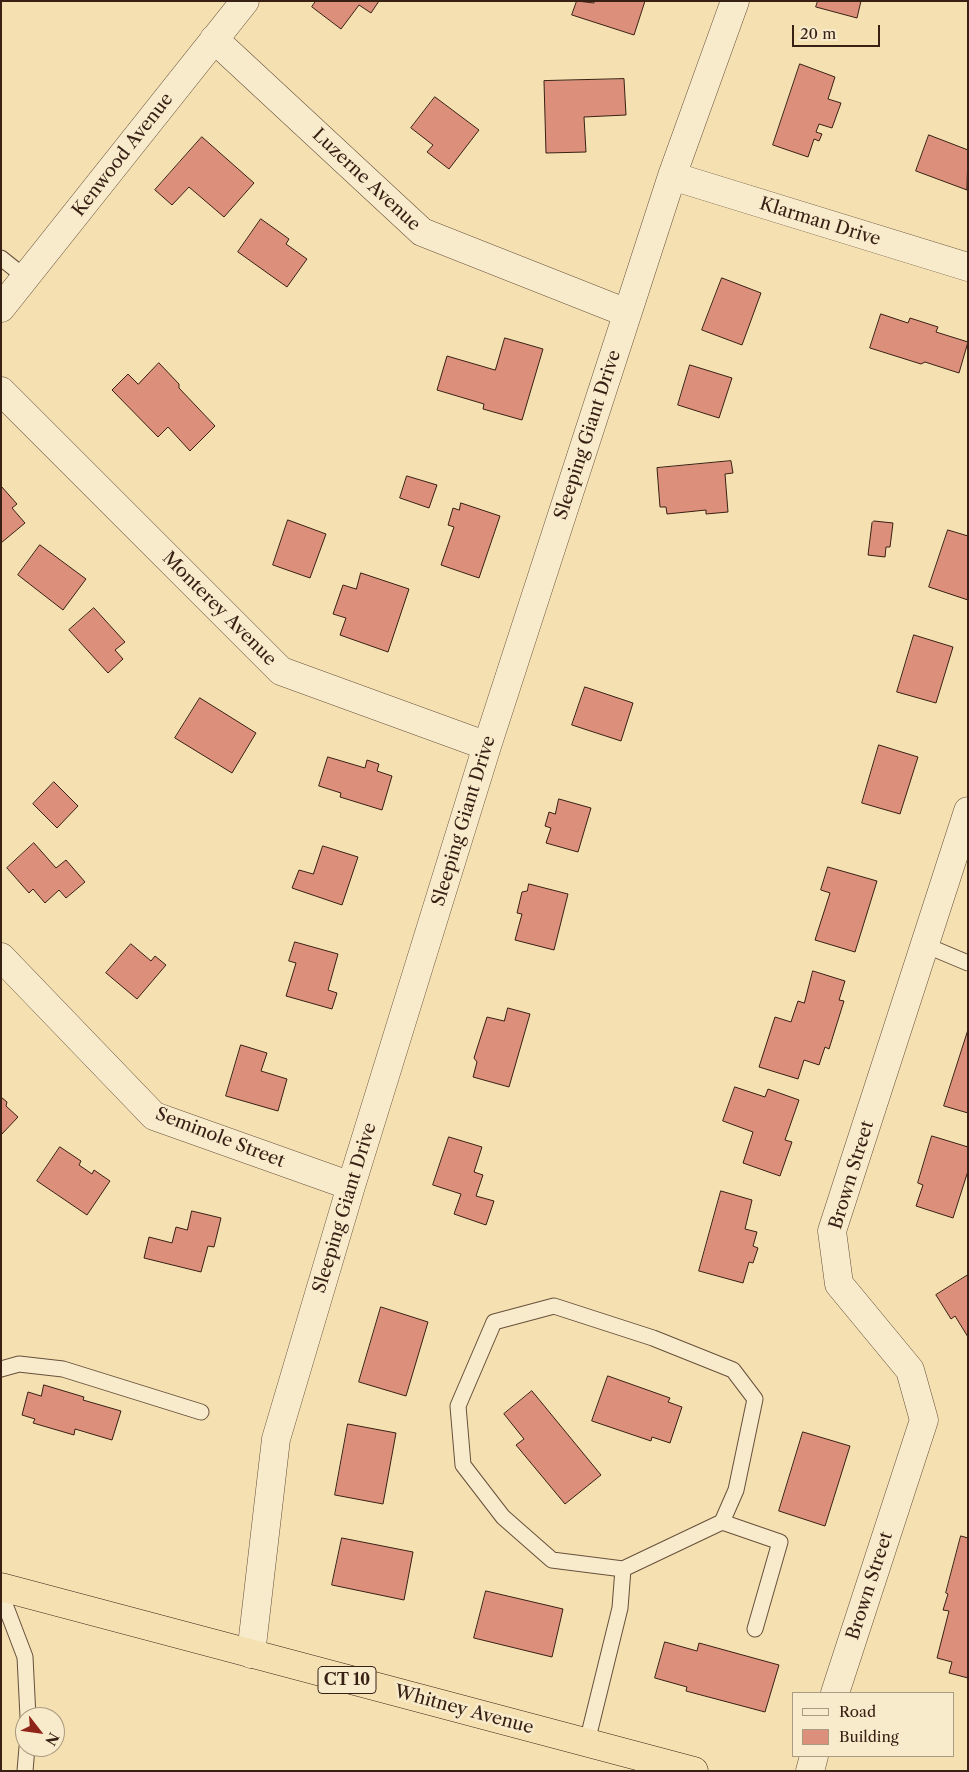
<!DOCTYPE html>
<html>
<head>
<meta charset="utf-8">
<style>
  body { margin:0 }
  #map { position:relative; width:969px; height:1772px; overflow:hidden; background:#f5e0b1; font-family:"Libre Caslon Text",serif }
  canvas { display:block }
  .frame { position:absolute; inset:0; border:2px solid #382014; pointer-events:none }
  .legend { position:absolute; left:792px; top:1692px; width:162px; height:65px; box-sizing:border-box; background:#f8ebcc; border:1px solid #ab9a82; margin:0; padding:6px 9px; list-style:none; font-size:15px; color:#382014 }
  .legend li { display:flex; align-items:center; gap:10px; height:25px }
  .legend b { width:25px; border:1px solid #ab9a82 }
  .north { position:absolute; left:15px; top:1707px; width:50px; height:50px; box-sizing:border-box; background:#f8ebcc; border:1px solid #ab9a82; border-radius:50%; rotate:120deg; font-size:14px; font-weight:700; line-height:20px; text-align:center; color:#382014 }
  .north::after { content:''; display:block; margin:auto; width:18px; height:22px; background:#8f2418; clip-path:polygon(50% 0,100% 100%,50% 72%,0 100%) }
  .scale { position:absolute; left:792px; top:25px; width:88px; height:22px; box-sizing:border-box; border:2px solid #382014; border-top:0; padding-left:6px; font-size:15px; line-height:18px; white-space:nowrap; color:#382014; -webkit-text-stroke:4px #f8ebcc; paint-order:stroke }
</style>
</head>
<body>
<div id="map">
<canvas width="969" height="1772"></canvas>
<div class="frame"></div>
<ul class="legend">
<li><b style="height:6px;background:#f8ebcc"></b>Road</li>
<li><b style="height:14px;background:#dc8f7a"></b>Building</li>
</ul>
<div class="north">N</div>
<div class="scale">20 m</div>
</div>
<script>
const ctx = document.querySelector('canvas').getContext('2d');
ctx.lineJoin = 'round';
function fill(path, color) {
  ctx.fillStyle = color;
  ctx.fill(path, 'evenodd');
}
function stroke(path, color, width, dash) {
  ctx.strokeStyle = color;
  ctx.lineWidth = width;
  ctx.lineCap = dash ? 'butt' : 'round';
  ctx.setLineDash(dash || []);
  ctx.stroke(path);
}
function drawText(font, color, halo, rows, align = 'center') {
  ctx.font = font + ' "Libre Caslon Text",serif';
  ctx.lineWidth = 5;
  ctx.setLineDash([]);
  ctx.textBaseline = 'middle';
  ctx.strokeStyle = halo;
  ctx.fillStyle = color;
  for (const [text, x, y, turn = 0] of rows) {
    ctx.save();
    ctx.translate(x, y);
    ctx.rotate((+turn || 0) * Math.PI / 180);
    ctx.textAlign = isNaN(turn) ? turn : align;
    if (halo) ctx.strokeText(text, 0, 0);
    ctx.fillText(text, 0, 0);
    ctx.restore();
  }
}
const building = new Path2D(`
  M316,1H379L371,13L359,5L341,29L312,7Z
  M577,1L594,3V1H645L634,35L572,15Z
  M818,1H861L857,18L816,7Z
  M800,64L835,77L828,99L841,103L832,128L819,124L816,132L822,134L819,141L814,139L808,157L773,145Z
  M624,79L626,115L584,117L586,152L546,153L544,81Z
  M435,97L479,130L449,169L427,152L433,145L411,128Z
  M929,135L968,150L967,190L916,171Z
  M202,137L254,183L224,217L189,187L172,205L155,190Z
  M261,219L289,239L286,244L307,259L287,287L238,252Z
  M722,278L761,293L742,345L702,330Z
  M881,314L908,323L910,318L938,327L936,332L968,342L959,373L925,362L921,364L870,348Z
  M505,338L543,349L522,420L483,409L484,404L437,390L447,356L495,370Z
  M159,363L179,384V388L215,426L190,451L168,427L158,437L112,390L128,374L138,384Z
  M690,365L732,378L719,418L678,405Z
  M731,461L733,473L725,474L728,512L706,514V510L667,514L666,507H660L657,468Z
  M407,476L437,485L429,508L400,498Z
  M1,486L17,504L12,508L25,523L1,543Z
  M461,503L500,516L479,578L441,565L454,527L448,525L453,508L459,510Z
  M288,520L326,534L310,578L273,565Z
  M874,521L893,523L890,547H886L885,557L868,555L872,523Z
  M948,530L968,536V600L929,587Z
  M40,545L86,579L63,610L18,575Z
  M361,573L409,589L388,652L340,635L346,618L333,614L343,585L356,589Z
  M94,608L125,642L115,650L123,659L108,673L69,630Z
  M914,635L953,647L936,703L897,692Z
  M585,687L633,703L621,741L572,725Z
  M200,698L256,733L232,773L175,738Z
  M879,745L918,757L900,814L862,803Z
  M328,757L365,768L367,760L379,764L377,771L392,776L382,810L340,797L341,793L319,786Z
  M54,782L78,806L57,828L33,804Z
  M559,799L591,808L578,852L546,843L551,828L545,826L549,812L555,814Z
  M34,843L56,868L66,860L85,882L66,898L59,890L45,903L33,889L29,893L7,868Z
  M323,846L358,857L342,905L292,888L299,870L313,874Z
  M828,867L877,881L855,952L815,940L830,893L821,890Z
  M529,884L568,894L554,950L515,940L522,914L517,913L522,892L527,891Z
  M295,942L338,954L328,990L337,993L332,1009L286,996L296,963L289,961Z
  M131,944L151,961L155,956L166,965L137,999L106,973Z
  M813,971L845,981L839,1000L844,1001L829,1049L825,1047L819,1065L804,1060L798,1079L759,1067L775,1017L791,1022L798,1001L804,1003Z
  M508,1008L530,1014L509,1087L473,1077L477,1062L474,1058L487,1017L504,1021Z
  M968,1030V1113L944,1106Z
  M241,1045L267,1053L261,1071L287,1079L278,1111L226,1096Z
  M735,1087L765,1097L768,1089L799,1100L785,1140L792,1142L780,1176L743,1163L753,1132L723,1121Z
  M1,1097L7,1102L6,1106L18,1117L1,1135Z
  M932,1136L968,1147V1171L953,1218L916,1206L923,1185L918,1183Z
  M449,1137L482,1147L474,1172L483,1175L476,1196L494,1201L486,1225L454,1214L461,1194L433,1185Z
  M60,1147L81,1161L79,1165L92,1174L94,1170L110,1181L87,1215L37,1181Z
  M721,1191L752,1200L745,1229L757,1232L753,1246L758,1248L753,1263L749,1262L743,1283L699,1271Z
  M192,1211L221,1218L214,1247L208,1246L201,1272L144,1258L149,1237L172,1243L176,1227L187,1230Z
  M968,1275V1337L955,1316L951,1319L936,1295Z
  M381,1307L428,1322L406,1396L359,1382Z
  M608,1376L670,1398L668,1402L682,1407L670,1443L652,1437L651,1441L592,1421Z
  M44,1385L84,1397L83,1400L121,1411L112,1440L75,1429L74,1435L33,1423L35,1419L22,1415L28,1392L41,1396Z
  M532,1391L601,1475L565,1504L516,1445L524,1439L504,1414Z
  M348,1424L396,1433L383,1504L335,1495Z
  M803,1432L850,1446L825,1526L779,1511Z
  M961,1536L968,1538V1678L949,1673L952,1662L937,1658L949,1611L943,1610L948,1594L946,1593Z
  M342,1538L413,1552L404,1600L332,1585Z
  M486,1591L563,1609L552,1657L474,1638Z
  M665,1642L697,1651L699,1643L779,1665L765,1712L686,1691L687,1687L655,1678Z`);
fill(building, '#dc8f7a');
stroke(building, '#382014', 1);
const lane = new Path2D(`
  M1,258L26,278
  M925,945L968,963
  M1,1369L19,1364L63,1369L201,1412
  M722,1522L780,1542L755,1629
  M1,1594L25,1657L28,1717
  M587,1742L620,1608L623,1569L552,1560L503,1517L463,1465L458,1406L494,1322L554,1306L653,1338L733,1370L755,1399L736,1490L722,1522L623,1569
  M25,1771L27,1747`);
const street = new Path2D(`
  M214,39L422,232L627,313
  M672,176L968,267
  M1,308L245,1
  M1,391L281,671L487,746
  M1,957L154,1116L351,1186
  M251,1654L276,1439L351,1186L487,746L672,176L735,1
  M835,1693L924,1420L910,1370L839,1284L832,1231L968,811
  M810,1771L814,1756`);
const highway = new Path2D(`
  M1,1587L694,1771`);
stroke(lane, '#67503b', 17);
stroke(street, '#67503b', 29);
stroke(highway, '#382014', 29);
stroke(lane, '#f8ebcc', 15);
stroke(street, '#f8ebcc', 28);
stroke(highway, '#f5e0b1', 28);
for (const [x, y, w] of [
  [347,1680,58]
]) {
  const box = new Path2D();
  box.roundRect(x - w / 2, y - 13.5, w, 27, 4);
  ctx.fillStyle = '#f8ebcc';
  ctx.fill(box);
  stroke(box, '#382014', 1);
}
drawText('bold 16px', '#382014', null, [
  ["CT 10",347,1680]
]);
drawText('18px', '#382014', '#f8ebcc', [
  ["Kenwood Avenue",123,155,-52],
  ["Luzerne Avenue",366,180,43],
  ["Klarman Drive",820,222,17],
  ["Sleeping Giant Drive",588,435,-72],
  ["Monterey Avenue",219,609,45],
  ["Sleeping Giant Drive",464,821,-73],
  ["Seminole Street",220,1138,21],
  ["Brown Street",852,1175,-73],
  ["Sleeping Giant Drive",345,1208,-73],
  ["Brown Street",870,1586,-72],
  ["Whitney Avenue",464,1710,15]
]);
</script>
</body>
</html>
